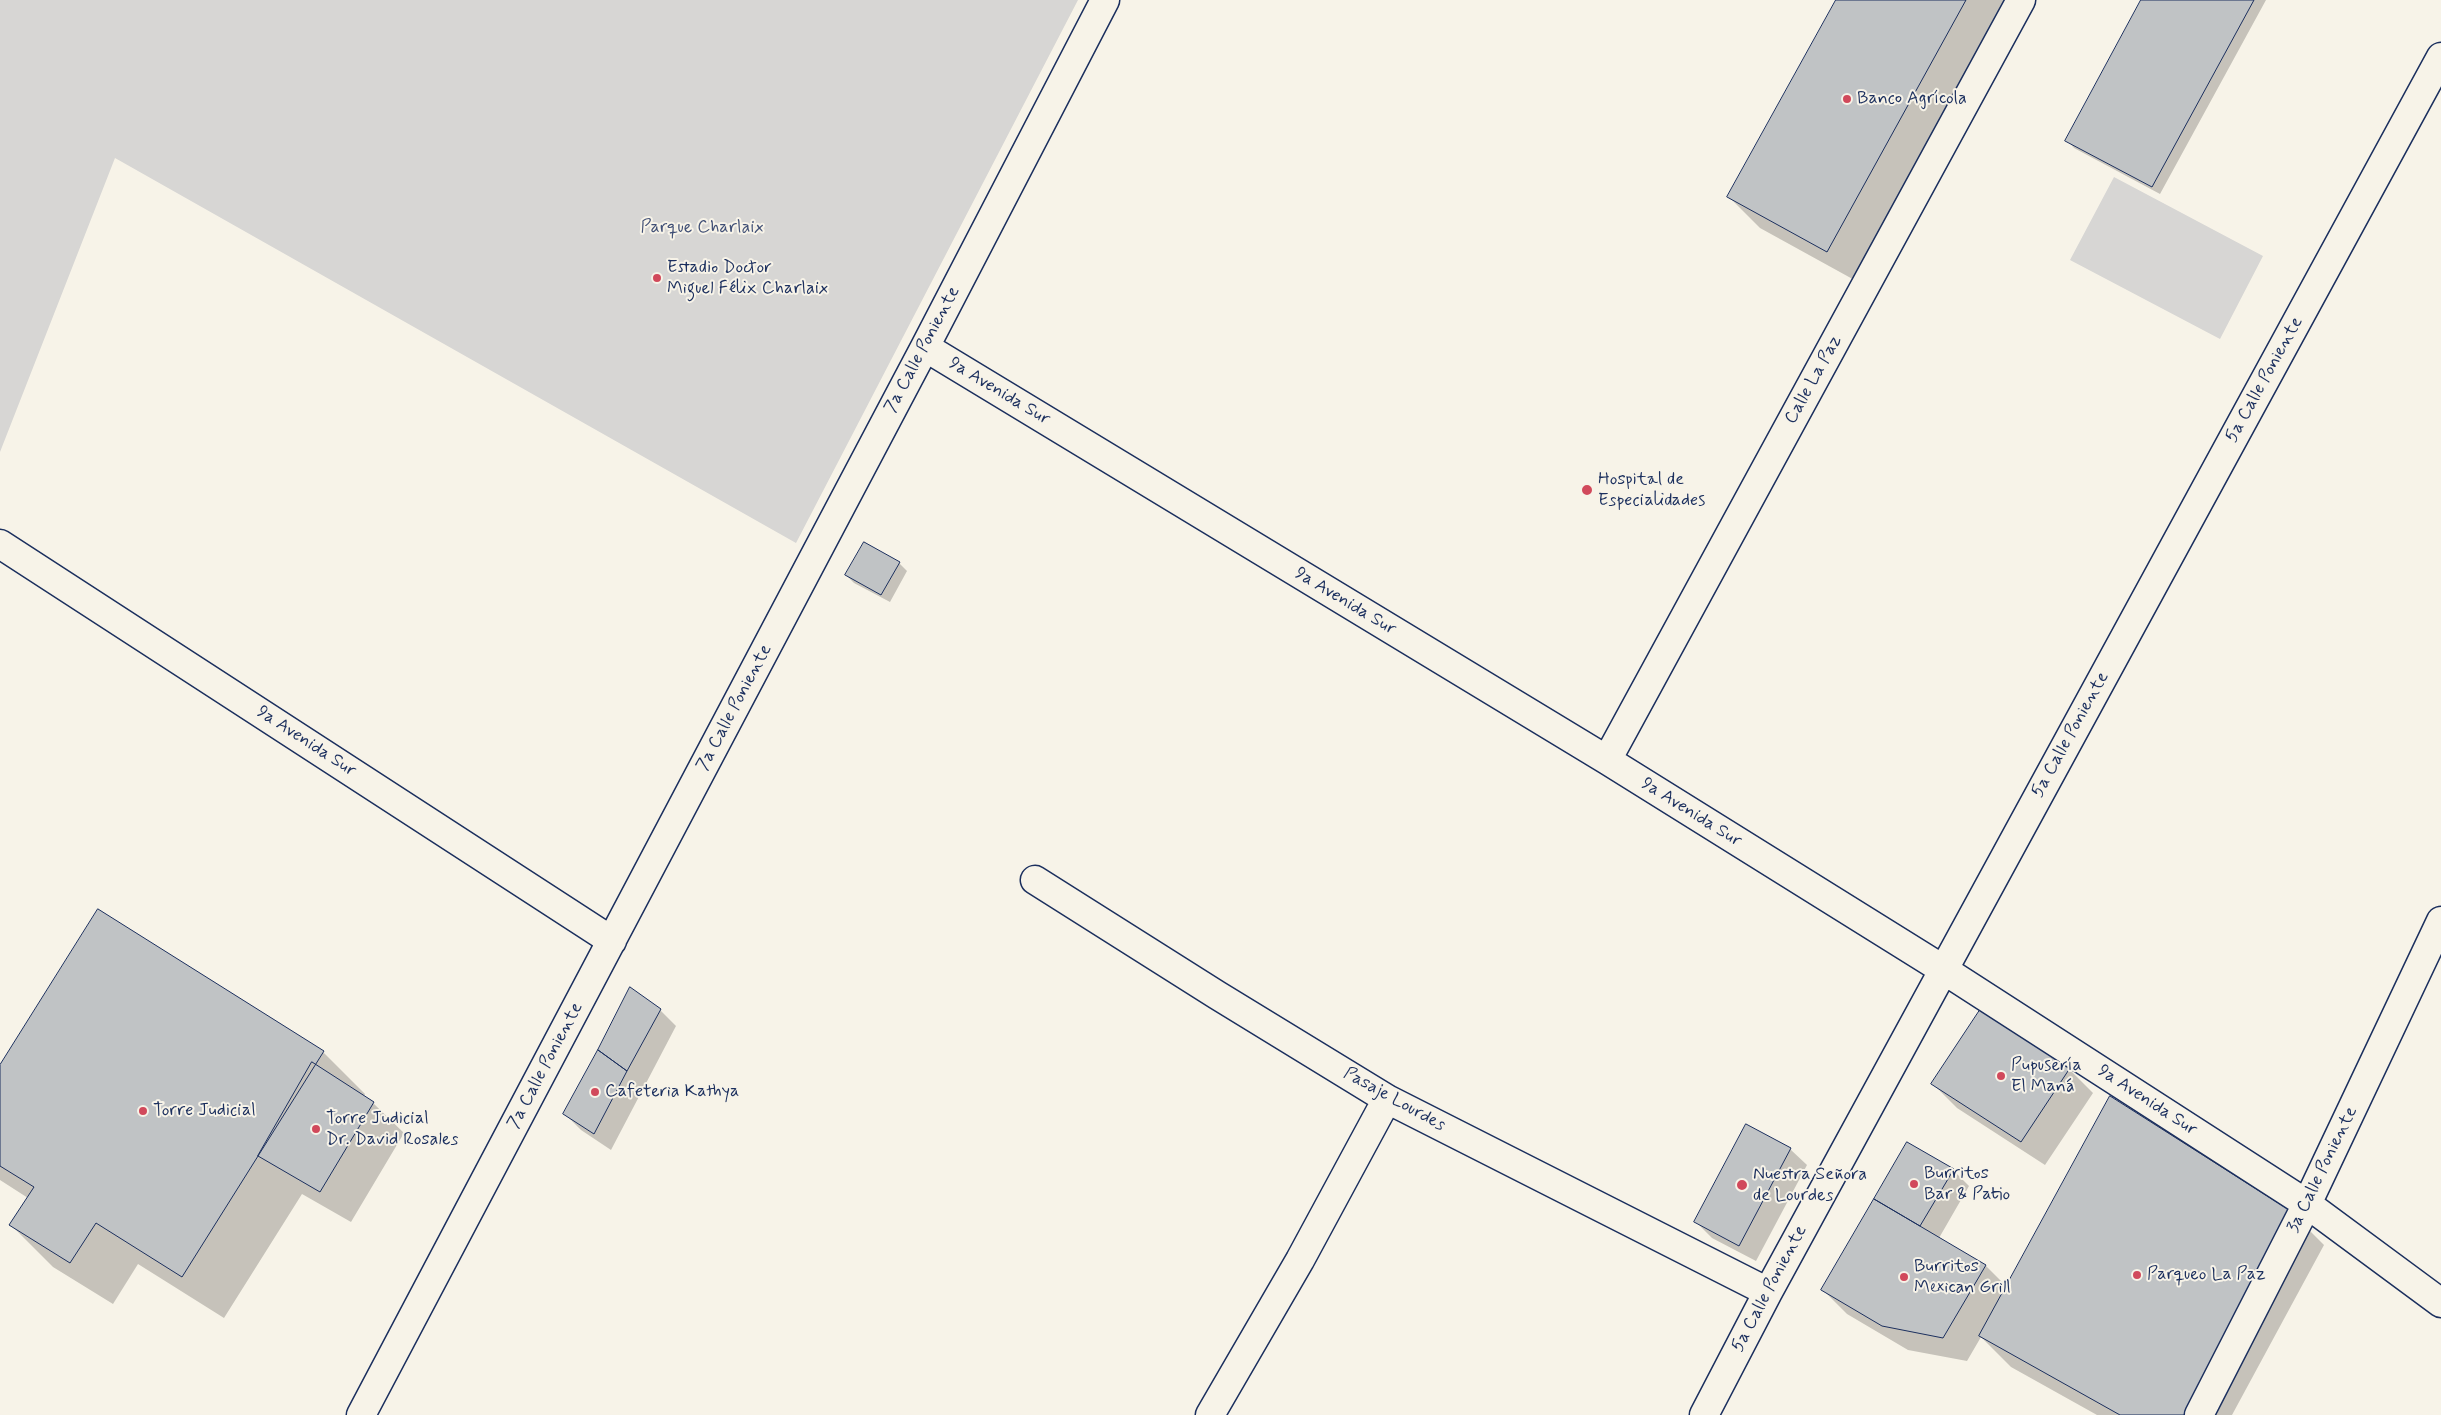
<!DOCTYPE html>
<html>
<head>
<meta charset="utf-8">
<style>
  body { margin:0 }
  canvas { display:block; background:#f7f3e8 }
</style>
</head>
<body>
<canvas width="2441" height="1415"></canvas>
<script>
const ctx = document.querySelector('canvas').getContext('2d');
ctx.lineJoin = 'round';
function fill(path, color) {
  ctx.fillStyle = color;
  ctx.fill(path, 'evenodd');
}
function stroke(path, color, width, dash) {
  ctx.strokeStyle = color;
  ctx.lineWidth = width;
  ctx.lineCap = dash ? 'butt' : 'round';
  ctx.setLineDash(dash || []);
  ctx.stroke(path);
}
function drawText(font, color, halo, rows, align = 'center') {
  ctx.font = font + ' Mynerve,sans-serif';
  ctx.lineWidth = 4;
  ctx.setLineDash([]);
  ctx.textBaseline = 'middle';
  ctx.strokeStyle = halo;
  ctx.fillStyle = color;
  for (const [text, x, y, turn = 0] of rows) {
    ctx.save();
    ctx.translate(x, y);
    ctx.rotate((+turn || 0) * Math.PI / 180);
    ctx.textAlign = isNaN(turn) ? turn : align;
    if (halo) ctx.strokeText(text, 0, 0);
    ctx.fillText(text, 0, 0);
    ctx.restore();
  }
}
fill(new Path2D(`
  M0,0H1078L796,543L115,158L0,452Z
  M2114,177L2263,256L2220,339L2070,260Z`), '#d7d6d4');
fill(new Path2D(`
  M1837,0H2014L1858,282L1760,228L1729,197Z
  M2143,0H2266L2160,194L2074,148L2067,140Z
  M899,563L907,571L890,602L854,583L846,575Z
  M660,1010L676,1026L611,1150L581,1130L565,1114Z
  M323,1052L365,1094L364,1096L373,1103L404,1133L351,1222L302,1194L224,1318L138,1264L113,1304L53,1267L11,1225L28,1198L0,1180V1067Z
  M2069,1069L2093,1093L2045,1165L1957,1108L1933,1084Z
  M1790,1149L1807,1165L1756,1261L1712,1238L1695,1221Z
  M1953,1170L1969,1186L1939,1238L1986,1266L2007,1287L2293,1214L2324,1245L2232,1415H2097L2011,1367L1981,1337L1967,1361L1908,1350L1847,1314L1823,1290L1879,1203L1875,1199Z`), '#0003');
const building = new Path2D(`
  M1836,0H1966L1827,252L1727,197Z
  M2141,0H2254L2152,187L2065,141Z
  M864,542L900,562L881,595L845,575Z
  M98,909L324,1051L182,1277L96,1223L70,1263L9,1225L34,1187L0,1166V1065Z
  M630,987L661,1009L627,1071L598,1050Z
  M1980,1010L2070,1068L2021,1142L1931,1084Z
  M598,1050L627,1071L594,1134L563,1114Z
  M312,1062L374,1102L320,1192L258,1156Z
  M2110,1096L2294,1213L2185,1415H2120L1979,1336Z
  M1746,1124L1791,1148L1739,1246L1694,1222Z
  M1907,1142L1954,1169L1920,1226L1874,1199Z
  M1874,1199L1986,1265L1943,1338L1882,1326L1821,1290Z`);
fill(building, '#c0c3c5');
stroke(building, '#1b2f5e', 1);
const minor = new Path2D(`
  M925,347L1607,760L1944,970L2307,1204L2441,1303
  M0,544L612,941
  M1607,760L2021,0
  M1035,880L1217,995L1387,1099L1768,1292
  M361,1415L925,347L1105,0
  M1210,1415L1300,1260L1387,1099
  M1704,1415L1768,1292L2441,57
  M2199,1415L2307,1204L2441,921`);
stroke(minor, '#1b2f5e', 31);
stroke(minor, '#f7f3e8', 28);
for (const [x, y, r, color] of [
  [1847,99,5,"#d1495b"],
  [657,278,5,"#d1495b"],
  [1587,490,6,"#d1495b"],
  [2001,1076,5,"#d1495b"],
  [595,1092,5,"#d1495b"],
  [143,1111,5,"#d1495b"],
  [316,1129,5,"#d1495b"],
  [1914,1184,5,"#d1495b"],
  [1742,1185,6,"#d1495b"],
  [2137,1275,5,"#d1495b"],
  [1904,1277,5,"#d1495b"]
]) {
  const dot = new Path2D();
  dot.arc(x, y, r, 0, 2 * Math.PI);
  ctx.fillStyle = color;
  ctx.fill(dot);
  stroke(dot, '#f7f3e8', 2);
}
drawText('18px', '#1b2f5e', '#f7f3e8', [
  ["Banco Agrícola",1857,99],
  ["Estadio Doctor",667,268],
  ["Miguel Félix Charlaix",667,289],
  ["Hospital de",1598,480],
  ["Especialidades",1598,501],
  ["Pupusería",2011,1066],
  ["El Maná",2011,1087],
  ["Cafeteria Kathya",605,1092],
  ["Torre Judicial",153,1111],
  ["Torre Judicial",326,1119],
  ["Dr. David Rosales",326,1140],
  ["Burritos",1924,1174],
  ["Bar & Patio",1924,1195],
  ["Nuestra Señora",1753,1175],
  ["de Lourdes",1753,1196],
  ["Burritos",1914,1267],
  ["Mexican Grill",1914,1288],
  ["Parqueo La Paz",2147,1275]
], 'left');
drawText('18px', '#415076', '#f7f3e8', [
  ["Parque Charlaix",702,228]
]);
drawText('18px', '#1b2f5e', '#f7f3e8', [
  ["7a Calle Poniente",923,350,-62],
  ["Calle La Paz",1814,380,-61],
  ["5a Calle Poniente",2265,380,-61],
  ["9a Avenida Sur",999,392,31],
  ["9a Avenida Sur",1345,602,31],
  ["7a Calle Poniente",735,708,-62],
  ["5a Calle Poniente",2071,735,-61],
  ["9a Avenida Sur",306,742,33],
  ["9a Avenida Sur",1691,813,32],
  ["7a Calle Poniente",546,1066,-62],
  ["Pasaje Lourdes",1394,1100,29],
  ["9a Avenida Sur",2147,1101,33],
  ["3a Calle Poniente",2323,1170,-64],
  ["5a Calle Poniente",1770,1289,-62]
]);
</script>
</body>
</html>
